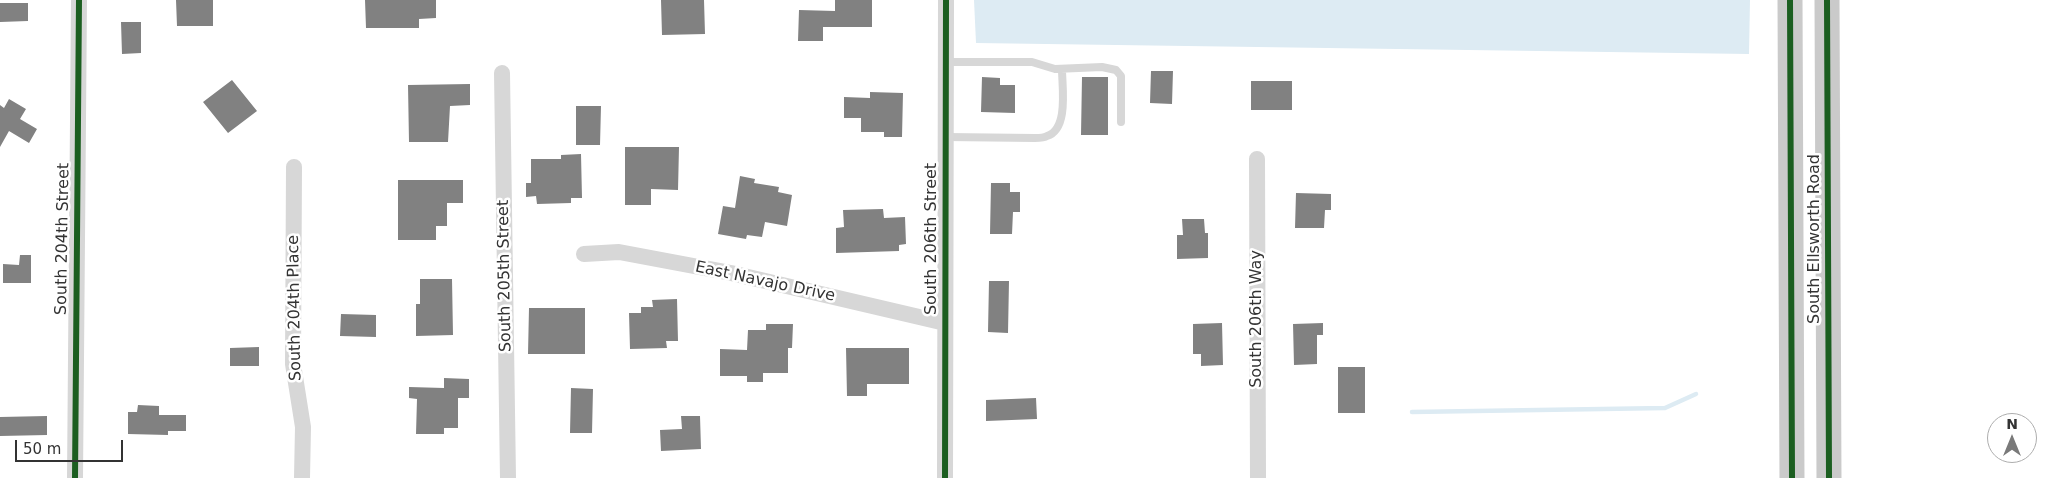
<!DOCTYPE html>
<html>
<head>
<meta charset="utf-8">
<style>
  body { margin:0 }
  #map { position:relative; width:2052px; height:478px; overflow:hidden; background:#fff; font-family:"DejaVu Sans",sans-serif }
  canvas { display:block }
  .north { position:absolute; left:1987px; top:413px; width:50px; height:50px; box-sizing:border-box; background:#fff; border:1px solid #adadad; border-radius:50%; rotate:0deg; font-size:14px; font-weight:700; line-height:20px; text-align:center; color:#333 }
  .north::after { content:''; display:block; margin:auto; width:18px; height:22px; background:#7a7a7a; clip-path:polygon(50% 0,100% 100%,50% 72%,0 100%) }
  .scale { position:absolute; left:15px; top:440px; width:108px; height:22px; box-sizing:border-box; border:2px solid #333; border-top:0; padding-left:6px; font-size:15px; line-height:18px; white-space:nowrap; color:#333; -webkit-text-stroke:4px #fff; paint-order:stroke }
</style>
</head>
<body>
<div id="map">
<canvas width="2052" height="478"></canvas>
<div class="north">N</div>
<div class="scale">50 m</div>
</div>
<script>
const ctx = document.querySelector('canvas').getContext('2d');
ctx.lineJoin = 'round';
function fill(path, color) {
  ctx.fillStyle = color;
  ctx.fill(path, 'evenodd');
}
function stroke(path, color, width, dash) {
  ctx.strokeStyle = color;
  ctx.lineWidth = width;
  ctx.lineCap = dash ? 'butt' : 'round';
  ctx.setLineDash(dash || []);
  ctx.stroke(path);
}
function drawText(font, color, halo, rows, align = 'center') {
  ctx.font = font + ' "DejaVu Sans",sans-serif';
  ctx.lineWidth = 5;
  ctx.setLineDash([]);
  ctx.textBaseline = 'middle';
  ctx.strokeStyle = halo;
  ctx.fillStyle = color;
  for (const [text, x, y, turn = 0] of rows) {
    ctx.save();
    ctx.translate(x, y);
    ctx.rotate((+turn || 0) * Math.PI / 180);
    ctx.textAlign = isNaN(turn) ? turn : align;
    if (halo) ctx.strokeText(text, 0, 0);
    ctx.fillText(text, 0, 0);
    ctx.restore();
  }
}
fill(new Path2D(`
  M974,0H1750L1749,54L976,43Z`), '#ddebf3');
stroke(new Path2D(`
  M1412,412L1665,408L1696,394`), '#ddebf3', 4.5);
fill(new Path2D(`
  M176,0H213V26H177Z
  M365,0H436V18L419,19V28H366Z
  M661,0H704L705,34L662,35Z
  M835,0H872V27H823V41H798L799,10L835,11Z
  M0,3H28V21L0,22Z
  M121,22H141V53L122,54Z
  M1151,71H1173L1172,104L1150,103Z
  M982,77L1000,78V85H1015V113L981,112Z
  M1082,77H1108V135H1081Z
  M232,80L257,111L228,133L203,102Z
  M1251,81H1292V110H1251Z
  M470,84V105L450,106L448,142H409L408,85Z
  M870,92L903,93L902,137H884V132H861V118H844V97L870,98Z
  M9,99L26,109L20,119L37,129L29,143L9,131L0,147V105L4,108Z
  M576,106H601L600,145H576Z
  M625,147H679L678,190L651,189V205H625Z
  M581,154L582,198H571V203L537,204L536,196L526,197V183H531V159H561V155Z
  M740,176L755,179L754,183L779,187L778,192L792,195L787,226L765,222L762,237L747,235L746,239L718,234L723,206L735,208Z
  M398,180H463V203H447V226H436V240H398Z
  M991,183H1010V192H1020V212H1013L1012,234H990Z
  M1296,193L1331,194V210H1325L1324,228H1295Z
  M883,209L884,218L905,217L906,244L899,245V251L836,253V228L844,227L843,210Z
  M1182,219H1204L1205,233H1208V258L1177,259V235H1183Z
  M20,255H31V283H3V264L19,265Z
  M420,279H452L453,335L416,336V304H420Z
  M989,281H1009L1008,333L988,332Z
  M677,299L678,341H666L667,348L630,349L629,313H641V307H653L652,300Z
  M529,308H585V354H528Z
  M341,314L376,315V337L340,336Z
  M1222,323L1223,365L1201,366V354H1193V324Z
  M1323,323V335H1317V364L1294,365L1293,324Z
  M766,324H793L792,348H788V373H763V382H747V376H720V349L747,350L748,330H766Z
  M259,347V366H230V348Z
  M846,348H909V384H867V396H847Z
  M1338,367H1365V413H1338Z
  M444,378L469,379V398H458V428H444V434H416L417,399L409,398V387L444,388Z
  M571,388L593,389L592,433H570Z
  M1036,398L1037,419L986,421V400Z
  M138,405L159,406V415H186V431H168V435L128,434V412H137Z
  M47,416V435L0,436V417Z
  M681,416H700L701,449L661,451L660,430L682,429Z`), '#818181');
stroke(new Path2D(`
  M946,62H1032L1055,69L1102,67L1116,70L1121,76V122
  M946,137L1035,138C1039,138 1044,138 1047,136C1069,129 1062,87 1062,69`), '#d7d7d7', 8);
stroke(new Path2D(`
  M502,73L508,478
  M1257,159L1258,478
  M294,167L293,364L303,427L302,478
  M584,254L619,252L731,273L945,323
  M75,478L79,0
  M945,478L946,0`), '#d7d7d7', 16);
stroke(new Path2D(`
  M1790,0L1792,478
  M1827,0L1829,478`), '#cacaca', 25);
stroke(new Path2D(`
  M1790,0L1792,478
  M1827,0L1829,478
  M75,478L79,0
  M945,478L946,0`), '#1b5e20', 6);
drawText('16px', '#333', '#fff', [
  ["South 204th Street",63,239,-89],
  ["South 206th Street",932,239,-90],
  ["South Ellsworth Road",1815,239,-90],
  ["South 205th Street",505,276,-91],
  ["East Navajo Drive",765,282,12],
  ["South 204th Place",295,308,-91],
  ["South 206th Way",1257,319,-90]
]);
</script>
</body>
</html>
